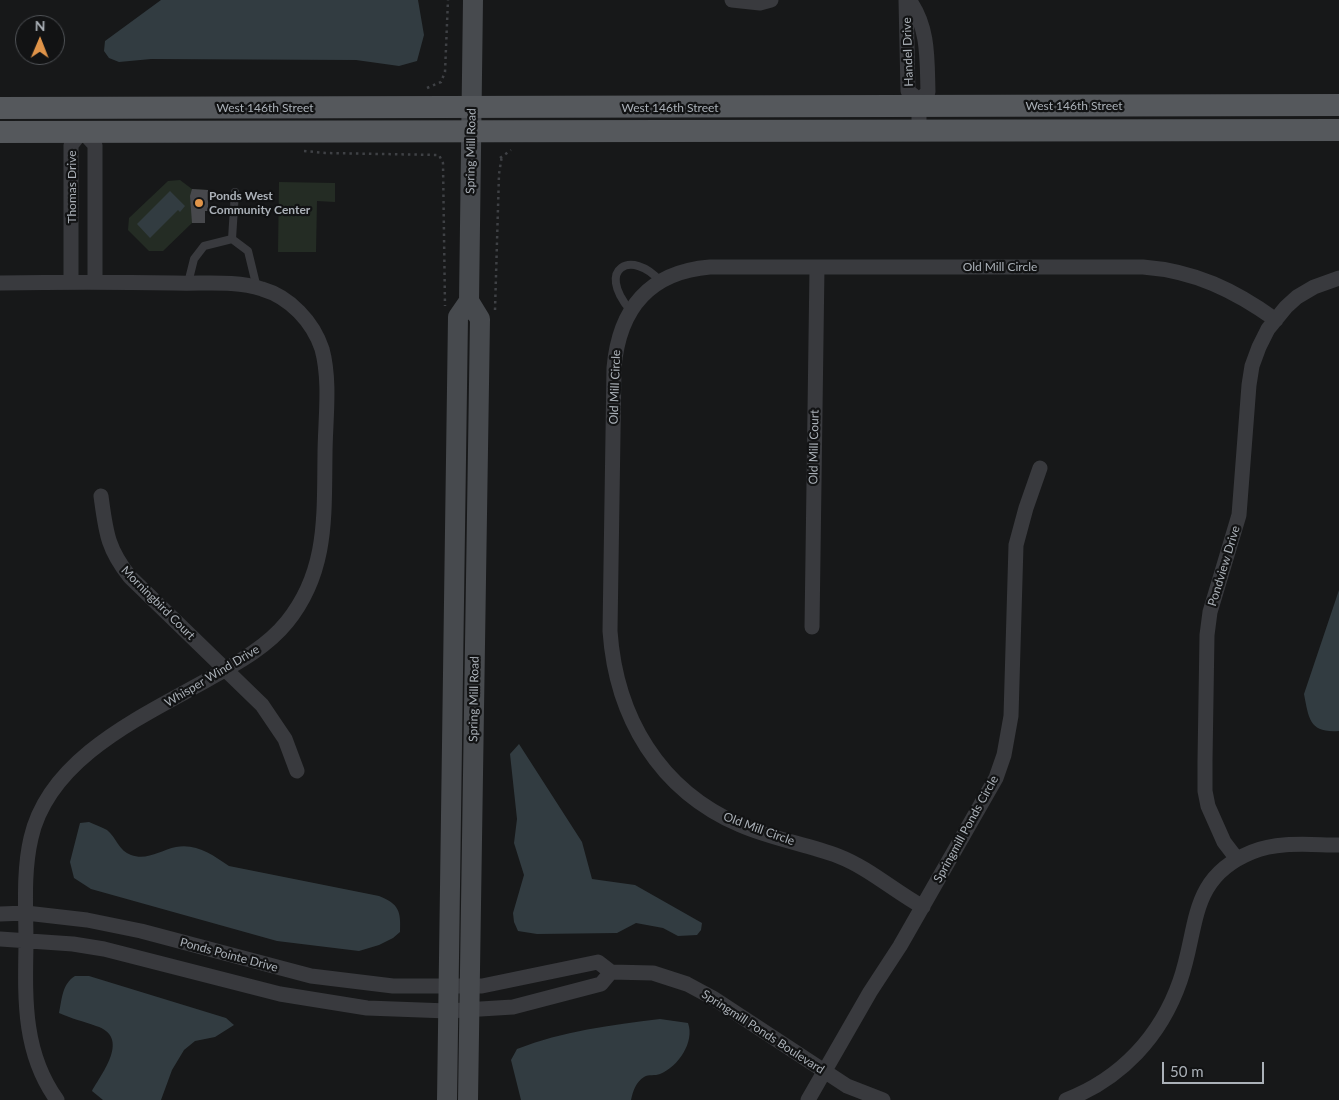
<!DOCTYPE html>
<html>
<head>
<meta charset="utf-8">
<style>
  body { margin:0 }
  #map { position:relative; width:1339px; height:1100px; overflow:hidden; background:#171819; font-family:Lato,sans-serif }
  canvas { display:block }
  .north { position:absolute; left:15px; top:15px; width:50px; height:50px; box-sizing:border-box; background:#121314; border:1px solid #4f5256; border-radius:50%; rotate:1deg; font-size:14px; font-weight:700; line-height:20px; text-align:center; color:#abb1b8 }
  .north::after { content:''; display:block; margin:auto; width:18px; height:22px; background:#e09449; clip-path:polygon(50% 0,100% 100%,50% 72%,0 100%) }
  .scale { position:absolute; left:1162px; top:1062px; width:102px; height:22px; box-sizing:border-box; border:2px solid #abb1b8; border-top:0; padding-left:6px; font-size:15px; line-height:18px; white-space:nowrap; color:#abb1b8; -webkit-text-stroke:4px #121314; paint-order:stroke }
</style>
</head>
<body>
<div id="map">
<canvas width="1339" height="1100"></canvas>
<div class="north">N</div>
<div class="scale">50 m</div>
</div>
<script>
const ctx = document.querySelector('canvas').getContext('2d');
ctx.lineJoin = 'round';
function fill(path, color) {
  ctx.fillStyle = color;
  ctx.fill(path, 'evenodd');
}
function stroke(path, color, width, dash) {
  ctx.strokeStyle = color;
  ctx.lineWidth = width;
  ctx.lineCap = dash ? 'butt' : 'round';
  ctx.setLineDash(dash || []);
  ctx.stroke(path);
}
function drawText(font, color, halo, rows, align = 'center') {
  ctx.font = font + ' Lato,sans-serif';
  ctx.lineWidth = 4.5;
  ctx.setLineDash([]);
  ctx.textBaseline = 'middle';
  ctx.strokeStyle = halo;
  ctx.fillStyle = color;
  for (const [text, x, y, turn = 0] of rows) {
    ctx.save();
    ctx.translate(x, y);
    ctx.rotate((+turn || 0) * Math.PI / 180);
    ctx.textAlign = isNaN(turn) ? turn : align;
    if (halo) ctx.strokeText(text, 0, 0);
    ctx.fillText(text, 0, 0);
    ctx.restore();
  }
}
fill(new Path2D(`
  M180,180L192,189L208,190V211H205V223H192L163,251H149L128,230L129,218L168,181Z
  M279,182L335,183V202L317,201L316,252H278Z`), '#242c24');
fill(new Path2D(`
  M161,0H418L424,35L417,61L399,66L356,60L151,59L119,62L109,58L104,51L105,41Z
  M170,191L185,206L180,212L178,210L150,238L137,224Z
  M1339,590V731C1310,733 1309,720 1304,694Z
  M519,744L582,842L592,879L635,885L702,923L701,930L697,935L678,936L663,928L636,923L617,933L537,934L518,931L514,922L513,913L524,875L514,843L517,819L510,754Z
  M89,822C95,825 102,827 107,830C116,837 119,851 131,855C147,861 161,850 176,847C196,843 213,855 229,866L379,896C399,904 401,911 400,932L393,938L379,945L359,951L277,941L91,889L74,878L70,862L80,823Z
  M75,976H89L226,1018L234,1025L215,1037L195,1041L184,1050L172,1070L161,1100H103L92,1091C102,1073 131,1037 96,1026C83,1021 72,1019 59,1013C62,999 62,984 75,976Z
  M660,1019L688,1023C695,1042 678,1067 660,1074C655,1076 649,1074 644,1077C636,1082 633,1091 631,1100H521L511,1060L517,1049C563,1031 611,1025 660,1019Z`), '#323c41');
fill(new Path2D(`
  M192,189L208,190V211H205V223H192L190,196Z`), '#47484c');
stroke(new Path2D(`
  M427,88L441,82L445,72L448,0
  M304,151L325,153L439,155L443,163L445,306
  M500,158L511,150
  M495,310L499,174L502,155`), '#3f4145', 2.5, [2.5, 4]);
stroke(new Path2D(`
  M232,239L235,192
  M188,283L194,259L204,246L232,239L248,251L257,288
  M630,310C595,268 632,249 660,281`), '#393a3e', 8);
stroke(new Path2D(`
  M732,0L760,3L771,0
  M906,0L908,91L919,100
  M909,0C929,27 927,60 928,92L919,100V131
  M82,131L95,145V282
  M71,282V145L82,131
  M0,283C58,282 117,282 175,283C204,284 235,280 262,289C290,297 313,322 322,349C331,382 325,422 325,455C324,516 328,571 287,622C266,648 235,664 207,680C141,717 49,758 31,838C23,872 26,909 26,944C25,999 23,1053 57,1100
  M101,496C106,532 107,548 130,577L262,705L285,739L297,771
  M812,627L817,267
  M1237,859L1224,842L1208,806L1205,791V761L1207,635L1210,612L1239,515L1249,385L1252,366L1259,347L1268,329L1286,307L1297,297L1314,287L1339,278
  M923,907C894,891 869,868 838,856C806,844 772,839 740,825C659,790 616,717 610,631L614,368C619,309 649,272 710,267H1143C1195,271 1234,290 1276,320
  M0,914L26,913L87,920L141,931L311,976L393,986H482L598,962L611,972L653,973L687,984L713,998L847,1086L883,1100
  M0,939L73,944L104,949L280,994L367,1008L448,1011L513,1007L601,984L611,972
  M808,1100L870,992L900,946L996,778L1004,755L1011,716L1016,545L1026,508L1040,468
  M1066,1100C1121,1079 1161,1036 1180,981C1199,927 1188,878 1252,852C1279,841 1311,845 1339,845`), '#393a3e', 15);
stroke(new Path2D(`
  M447,1100L458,317L469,301L473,0
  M468,1100L480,319L469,301`), '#474a4e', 20);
stroke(new Path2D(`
  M0,108L1339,105
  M0,132L1339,130`), '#55585c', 22);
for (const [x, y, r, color] of [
  [199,203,5,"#e09449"]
]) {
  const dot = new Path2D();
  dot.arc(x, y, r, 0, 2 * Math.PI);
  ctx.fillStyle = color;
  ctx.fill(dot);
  stroke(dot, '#121314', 2);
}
drawText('12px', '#abb1b8', '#121314', [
  ["Handel Drive",908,52,-92],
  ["West 146th Street",1074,106],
  ["West 146th Street",265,108],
  ["West 146th Street",670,108],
  ["Spring Mill Road",471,151,-89],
  ["Thomas Drive",72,187,-90],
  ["Old Mill Circle",1000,267],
  ["Old Mill Circle",615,387,-88],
  ["Old Mill Court",814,447,-89],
  ["Pondview Drive",1224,566,-73],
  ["Morningbird Court",158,603,45],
  ["Whisper Wind Drive",212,676,-31],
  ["Spring Mill Road",474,699,-89],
  ["Old Mill Circle",759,829,20],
  ["Springmill Ponds Circle",966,829,-61],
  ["Ponds Pointe Drive",229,955,15],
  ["Springmill Ponds Boulevard",763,1032,33]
]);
drawText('bold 12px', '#abb1b8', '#121314', [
  ["Ponds West",209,196],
  ["Community Center",209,210]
], 'left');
</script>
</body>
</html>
